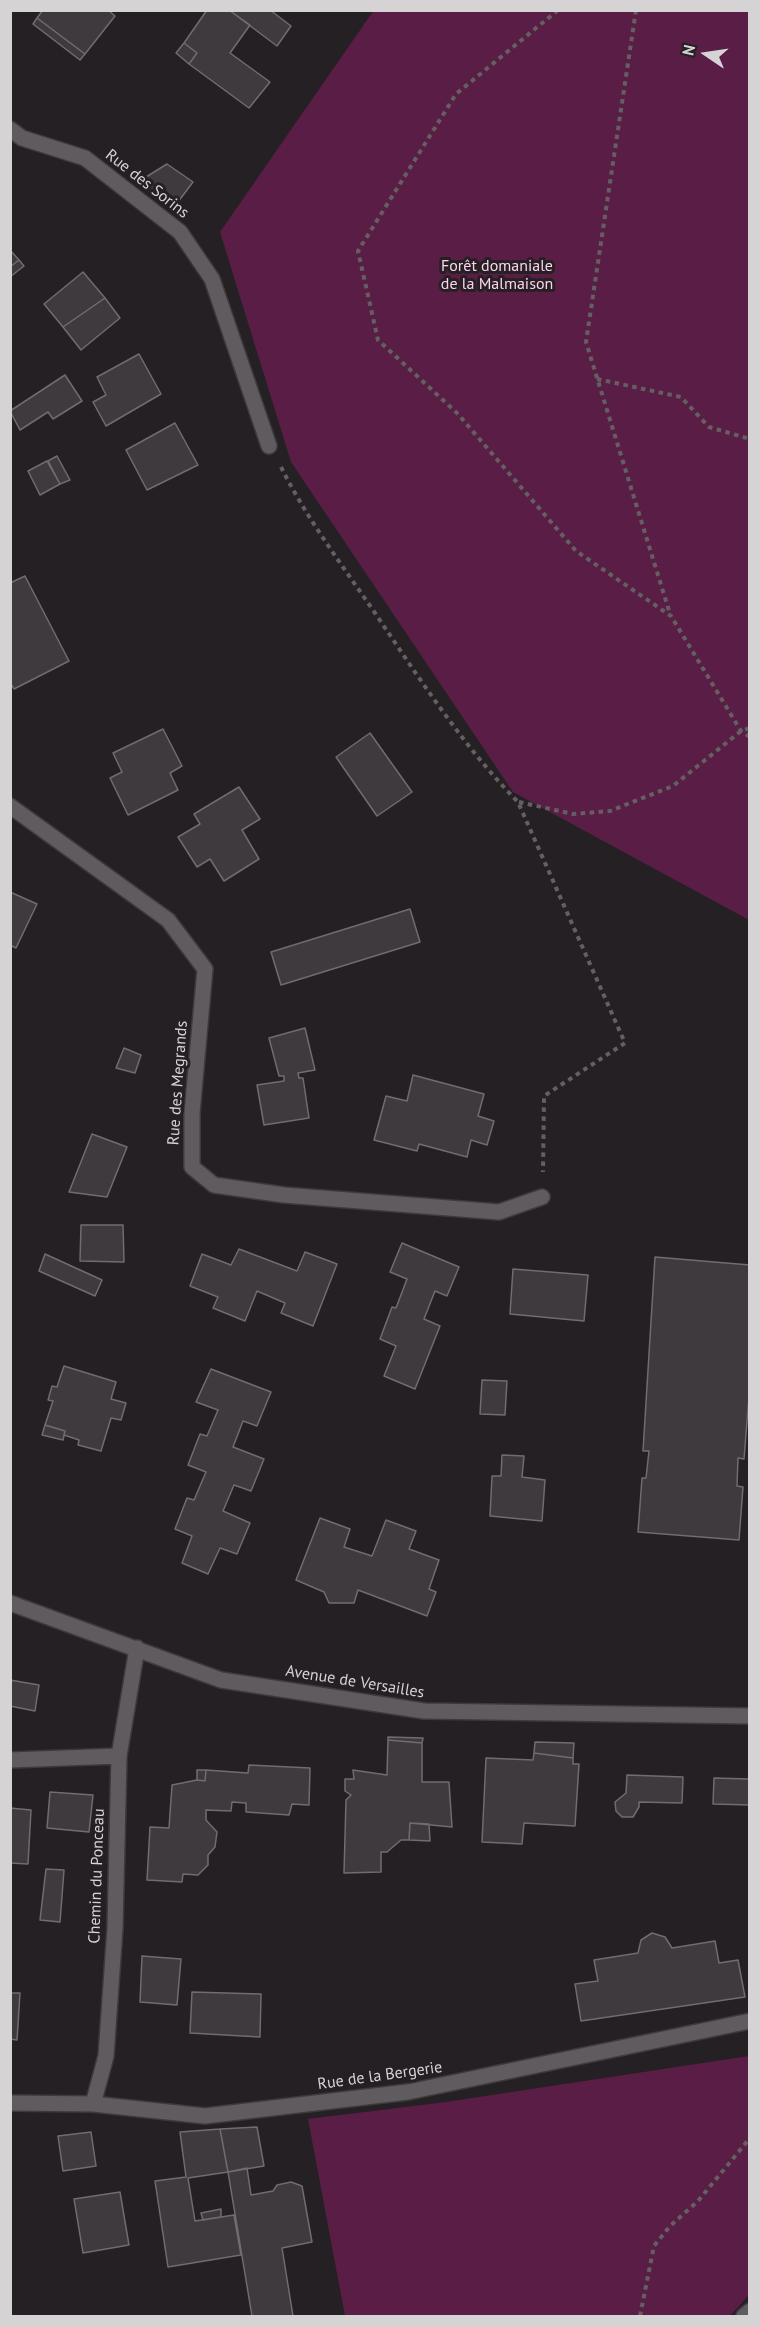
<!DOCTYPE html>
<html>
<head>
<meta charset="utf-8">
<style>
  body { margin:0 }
  #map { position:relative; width:760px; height:2327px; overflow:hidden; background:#242023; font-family:"PT Sans",sans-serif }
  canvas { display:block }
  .frame { position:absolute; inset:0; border:12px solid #d6d3d4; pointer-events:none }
  .north { position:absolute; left:676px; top:24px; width:60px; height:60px; -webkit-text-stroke:4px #242023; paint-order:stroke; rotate:283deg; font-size:16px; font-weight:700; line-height:24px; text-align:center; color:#d6d3d4 }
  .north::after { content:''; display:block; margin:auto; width:21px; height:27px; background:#d6d3d4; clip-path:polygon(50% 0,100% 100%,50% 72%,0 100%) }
</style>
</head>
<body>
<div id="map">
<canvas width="760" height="2327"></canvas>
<div class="frame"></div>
<div class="north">N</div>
</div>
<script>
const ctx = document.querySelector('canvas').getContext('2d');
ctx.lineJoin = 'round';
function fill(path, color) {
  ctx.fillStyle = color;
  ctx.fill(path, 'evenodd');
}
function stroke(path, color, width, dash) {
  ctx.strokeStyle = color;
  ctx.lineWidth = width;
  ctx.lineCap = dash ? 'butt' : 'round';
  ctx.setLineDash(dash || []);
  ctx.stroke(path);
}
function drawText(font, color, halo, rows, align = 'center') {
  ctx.font = font + ' "PT Sans",sans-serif';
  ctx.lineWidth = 6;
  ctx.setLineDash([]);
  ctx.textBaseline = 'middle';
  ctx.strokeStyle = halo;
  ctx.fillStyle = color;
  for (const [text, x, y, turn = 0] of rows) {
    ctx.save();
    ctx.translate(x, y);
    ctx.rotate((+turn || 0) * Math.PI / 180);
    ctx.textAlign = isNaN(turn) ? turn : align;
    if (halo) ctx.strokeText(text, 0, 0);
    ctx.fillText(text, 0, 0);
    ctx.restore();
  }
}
fill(new Path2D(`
  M374,10L749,11V920L513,792L291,462L220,232Z
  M749,2056V2295L730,2316H345L308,2119L446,2102Z`), '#5a1e46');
const building = new Path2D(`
  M43,10H108L115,16L85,54L37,18Z
  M207,10H229L250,25L230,53L270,82L249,108L189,64L197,53L184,43Z
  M229,10H270L291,26L277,46Z
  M37,18L85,54L80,60L33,24Z
  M184,43L197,53L189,64L176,53Z
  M167,164L193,182L172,210L138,182Z
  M10,250L19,260L10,267Z
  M19,260L24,266L10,277V267Z
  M83,272L105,298L63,327L44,304Z
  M105,298L120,318L81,350L63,327Z
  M139,354L161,394L106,426L93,402L106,395L97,377Z
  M65,375L82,401L53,419L48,412L20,430L10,411Z
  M175,423L198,465L147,490L126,450Z
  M57,456L70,480L60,484L48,461Z
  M47,461L60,484L40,495L28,471Z
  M25,576L69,661L14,689L10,682V583Z
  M163,729L182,766L170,773L178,790L128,815L110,778L122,772L113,753Z
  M370,733L412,792L377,816L336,757Z
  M239,787L260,819L242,830L259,859L224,881L210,859L197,867L178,837L200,824L194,814Z
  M10,892L37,904L16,948L10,945Z
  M410,909L420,942L281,985L271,952Z
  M305,1028L315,1070L298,1073L299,1078H303L309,1118L264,1125L257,1085L284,1081V1076H279L269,1038Z
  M124,1048L141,1055L135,1073L116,1068Z
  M413,1075L484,1094L478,1116L494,1121L487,1145L471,1140L467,1157L419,1144L417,1151L374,1140L386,1096L407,1101Z
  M92,1134L127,1147L107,1197L69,1192Z
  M81,1225H123L124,1262L80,1261Z
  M402,1243L459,1267L447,1296L435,1291L424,1319L440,1326L415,1389L384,1376L396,1346L380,1339L392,1307L396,1308L407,1279L390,1272Z
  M239,1249L297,1271L305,1252L337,1264L313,1326L281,1313L285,1303L257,1291L245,1321L213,1308L218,1297L190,1286L202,1254L231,1265Z
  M45,1254L102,1280L95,1296L39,1271Z
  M655,1257L750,1265V1384L744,1459L738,1458L737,1486L743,1487L739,1540L638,1532L642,1478H646L649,1451H643Z
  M513,1269L588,1275L584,1321L510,1314Z
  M64,1366L116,1382L111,1399L126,1403L121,1420L111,1418L101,1451L78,1445L79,1440L64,1435L65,1431L45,1425L53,1401L48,1400L52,1386L57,1387Z
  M211,1369L271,1392L257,1426L243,1421L233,1447L264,1459L251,1491L234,1485L223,1511L250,1523L237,1554L220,1548L208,1574L182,1563L192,1536L175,1529L187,1498L194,1500L206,1472L188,1465L200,1434L207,1436L218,1410L196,1402Z
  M482,1380L507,1381L505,1415L480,1414Z
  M45,1425L65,1431L63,1440L42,1435Z
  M502,1455L524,1456L522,1477L545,1480L542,1521L490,1516L492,1476H501Z
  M320,1518L350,1529L344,1547L372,1556L386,1520L416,1531L409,1549L439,1560L429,1589L436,1592L427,1616L358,1590L354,1603H329L324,1592L296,1580Z
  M10,1680L39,1685L35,1711L10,1706Z
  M388,1737L423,1738L422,1743L388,1740Z
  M388,1740L422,1743V1782H449L452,1827L410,1823L409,1840H401L387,1852H381V1872L344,1873L346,1800L351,1795L345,1791V1779H354L353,1770L387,1775Z
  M535,1742L574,1743L573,1758L534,1753Z
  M534,1753L573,1758V1764H579L575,1826L524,1823L522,1844L482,1842L486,1758L533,1760Z
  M249,1765L310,1768L309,1805L292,1804L289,1815L246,1812V1803L232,1802L231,1811L206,1810V1820L217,1832L215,1847L208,1855V1865L198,1875L183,1874L182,1882L147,1880L150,1827L169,1828L172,1785L197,1780L205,1781L206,1770L248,1773Z
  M197,1770H206L205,1781L197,1780Z
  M627,1775L683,1777L682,1803L639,1802V1807L633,1817H622L616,1811L615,1802L626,1793Z
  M714,1778L750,1779V1805L713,1804Z
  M50,1792L93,1795L89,1832L47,1828Z
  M10,1808L31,1810L28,1864L10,1863Z
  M410,1823L429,1824L430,1841L409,1840Z
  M46,1869L64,1870L60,1922L40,1920Z
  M652,1933L665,1937L672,1948L715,1941L719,1963L738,1960L745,1997L581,2021L575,1984L598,1981L594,1960L638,1953L641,1940Z
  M142,1956L181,1959L177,2005L140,2002Z
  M192,1992L261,1994L260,2037L190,2033Z
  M10,1993H20L17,2040L10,2039Z
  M257,2127L264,2166L228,2172L220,2129Z
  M220,2129L228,2172L188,2178L195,2221L234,2215L241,2255L168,2267L155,2181L186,2177L180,2132Z
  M91,2132L96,2166L63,2171L58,2136Z
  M247,2168L251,2195L273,2191L277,2185L291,2182L302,2186L312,2242L282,2248L293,2316H252L228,2172Z
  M120,2192L129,2245L83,2253L74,2199Z
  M221,2209V2217L203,2220L201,2213Z`);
fill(building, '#3f3a3d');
stroke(building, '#716c6f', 1.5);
const minor = new Path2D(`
  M10,129L22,138L85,158L180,232L212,279L269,446
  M10,806L168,920L205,969L192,1113V1167L214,1185L284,1195L499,1212L542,1197
  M10,1603L221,1680L424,1711L750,1716
  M10,1760L119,1756
  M10,2103L93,2104L205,2116L408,2092L750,2021
  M93,2104L106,2056L115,1928L119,1756L137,1648
  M744,2316L750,2311`);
stroke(minor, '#3e3a3c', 18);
stroke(new Path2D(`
  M558,10L456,94L358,251L378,340L457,413L576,551L671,616L741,731L750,737
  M636,10L586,342L670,614
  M597,379L681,397L709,427L750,439
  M281,467C307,519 342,565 375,613C419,678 463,746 518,802L625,1043L544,1096L543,1172
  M519,802L573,814L610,811L673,786L741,731L750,728
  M640,2316L654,2246L670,2226L698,2201L750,2138`), '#646062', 4, [4.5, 4.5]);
stroke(minor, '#605b5e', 15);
drawText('16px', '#d6d3d4', '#242023', [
  ["Rue des Sorins",147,184,38],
  ["Rue des Megrands",178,1083,-86],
  ["Avenue de Versailles",355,1682,9],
  ["Chemin du Ponceau",97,1876,-88],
  ["Rue de la Bergerie",380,2076,-8]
]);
drawText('16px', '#fed2ec', '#242023', [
  ["Forêt domaniale",497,266],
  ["de la Malmaison",497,284]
]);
</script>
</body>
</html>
